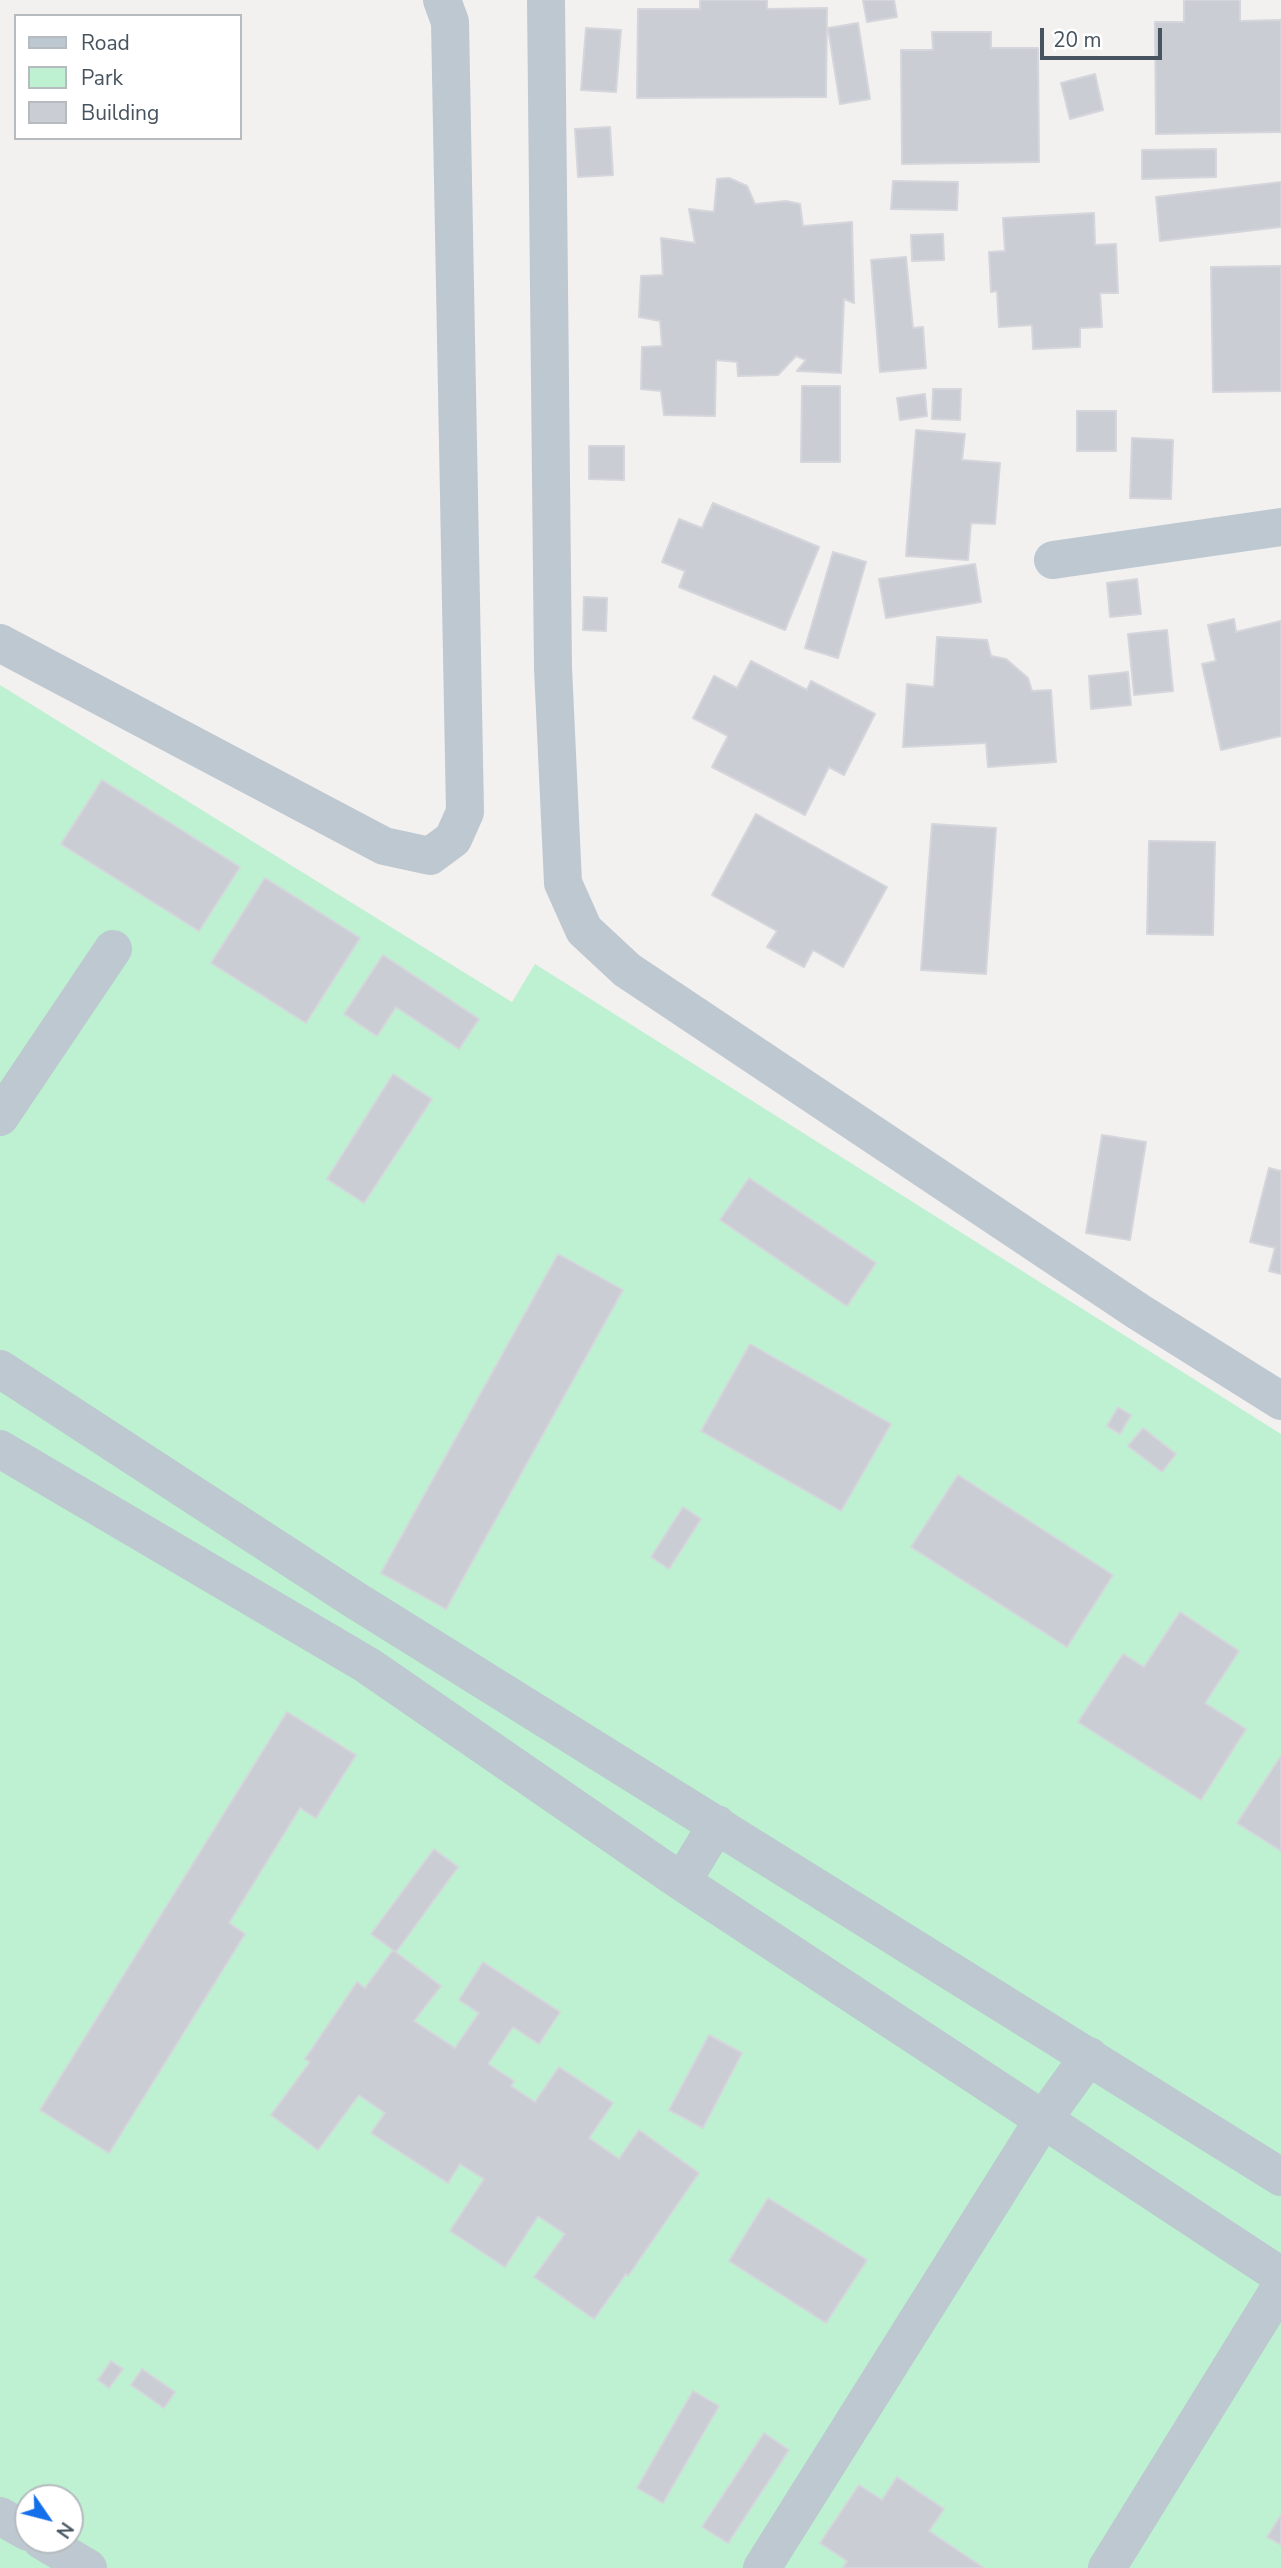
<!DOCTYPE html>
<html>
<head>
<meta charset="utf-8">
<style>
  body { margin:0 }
  #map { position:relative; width:1281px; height:2568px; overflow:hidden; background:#f3f0f0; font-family:"Nunito Sans",sans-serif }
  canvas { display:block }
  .legend { position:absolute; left:14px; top:14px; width:228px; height:126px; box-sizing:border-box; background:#fff; border:2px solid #b5bbbf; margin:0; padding:9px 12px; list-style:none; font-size:21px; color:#47545f }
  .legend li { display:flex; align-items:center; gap:14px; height:35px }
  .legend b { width:35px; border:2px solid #b5bbbf }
  .north { position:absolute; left:14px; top:2484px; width:70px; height:70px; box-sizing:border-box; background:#fff; border:2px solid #b5bbbf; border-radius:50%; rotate:125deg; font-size:19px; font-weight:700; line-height:28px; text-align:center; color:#47545f }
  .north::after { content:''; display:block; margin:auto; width:24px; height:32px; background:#136fea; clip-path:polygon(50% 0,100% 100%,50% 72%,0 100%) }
  .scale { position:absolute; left:1040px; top:28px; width:122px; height:32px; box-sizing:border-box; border:4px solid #47545f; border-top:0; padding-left:9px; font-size:21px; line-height:24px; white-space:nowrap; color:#47545f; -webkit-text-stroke:5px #fff; paint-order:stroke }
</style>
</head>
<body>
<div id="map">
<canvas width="1281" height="2568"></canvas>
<ul class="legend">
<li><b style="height:9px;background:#bec8d0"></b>Road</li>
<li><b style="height:19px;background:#bef1d2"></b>Park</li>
<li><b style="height:19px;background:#cacdd3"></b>Building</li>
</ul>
<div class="north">N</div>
<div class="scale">20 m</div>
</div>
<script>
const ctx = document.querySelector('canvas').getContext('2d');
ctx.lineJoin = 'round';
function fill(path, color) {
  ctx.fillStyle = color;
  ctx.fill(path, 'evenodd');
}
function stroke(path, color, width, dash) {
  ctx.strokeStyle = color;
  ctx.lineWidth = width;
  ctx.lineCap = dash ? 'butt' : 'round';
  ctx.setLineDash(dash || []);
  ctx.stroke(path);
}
fill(new Path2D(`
  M0,685L512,1002L535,964L1281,1434V2568H0ZM28,2498H70V2540H28Z`), '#bef1d2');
const building = new Path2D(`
  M700,0H767V9L827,8L826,97L637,98L638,9H700Z
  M863,0H894L897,17L867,22Z
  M1184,0H1240V21L1281,20V132L1156,134L1155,22H1184Z
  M858,23L870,99L840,104L828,28Z
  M586,28L621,30L616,92L581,90Z
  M932,32H991V48H1038L1039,162L902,164L901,50H933Z
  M1095,74L1103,110L1070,119L1061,83Z
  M610,127L613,175L578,177L575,129Z
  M1216,149V177L1142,179V150Z
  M729,178L747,186L755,204L786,201L800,204L803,226L852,222L854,303L844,299L841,373L797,371L806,360L796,356L778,375L738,376L737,362L716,360L715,416L664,415L661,391L641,389L642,347L662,346L660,321L639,317L641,276L663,275L661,238L695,243L689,209L714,212L717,179Z
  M893,181L958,182L957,210L891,209Z
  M1281,182V227L1160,241L1156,197Z
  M1094,213L1095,245L1116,244L1118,293H1100L1102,327L1080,328V347L1033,349L1032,325L999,327L997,291L991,292L989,252L1005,251L1003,218Z
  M943,234L944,260L912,261L911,235Z
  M906,257L913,328L923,327L926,368L880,372L871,260Z
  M1281,266V391L1213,392L1211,267Z
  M802,386H840V462H801Z
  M933,389H961L960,420L932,419Z
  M925,394L927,416L900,420L897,398Z
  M1077,411H1116V451H1077Z
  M916,430L965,434L962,460L1000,463L995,524L971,523L968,560L906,556Z
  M1132,438L1173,440L1171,499L1130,498Z
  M589,446H624V480L589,479Z
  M713,503L819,547L785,630L679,587L685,571L662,562L679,519L702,528Z
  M833,552L866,562L838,658L805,648Z
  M975,564L981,602L886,618L879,579Z
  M1137,579L1141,614L1110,617L1107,583Z
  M584,597L607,598L606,631L583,630Z
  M1234,619L1236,632L1281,621V736L1221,750L1202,664L1216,661L1208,625Z
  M1167,630L1173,691L1134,695L1128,634Z
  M937,637L987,640L991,656L1006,659L1028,678L1032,691L1051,690L1056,762L988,767L986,743L903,747L907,684L934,687Z
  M751,661L807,690L811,681L875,714L844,775L829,767L805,815L712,767L728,736L693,718L714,676L737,688Z
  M1128,672L1131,705L1091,709L1089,676Z
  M102,780L240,867L199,931L61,844Z
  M756,814L887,887L843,967L813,950L804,967L767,947L777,931L712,895Z
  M932,824L996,828L986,974L921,970Z
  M1149,841L1215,842L1213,935L1147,934Z
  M265,878L360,938L306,1023L211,963Z
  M383,955L479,1019L459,1049L396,1007L377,1036L344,1014Z
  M393,1074L432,1099L364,1203L327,1179Z
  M1102,1135L1146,1142L1130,1240L1086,1233Z
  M1269,1168L1281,1171V1274L1269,1271L1275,1248L1250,1242Z
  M749,1178L876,1263L847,1306L720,1220Z
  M558,1254L623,1290L446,1609L381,1573Z
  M750,1344L891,1424L841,1511L701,1431Z
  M1118,1407L1131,1415L1120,1434L1107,1426Z
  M1143,1428L1176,1454L1162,1472L1128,1446Z
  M958,1475L1113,1575L1067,1647L911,1547Z
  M683,1507L701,1519L669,1569L651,1557Z
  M1180,1612L1239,1651L1205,1703L1246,1729L1201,1800L1078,1722L1123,1654L1144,1667Z
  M287,1712L356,1755L316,1818L300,1808L229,1923L245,1934L109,2153L40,2110Z
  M1281,1756V1851L1237,1823Z
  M434,1849L458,1867L396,1952L371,1934Z
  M393,1950L441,1986L414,2021L455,2048L479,2013L459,2000L483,1962L560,2012L539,2044L513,2027L488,2064L514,2081L511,2086L535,2102L559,2067L613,2103L589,2138L619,2159L639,2130L699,2173L628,2276L626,2274L594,2319L534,2277L565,2234L538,2216L505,2267L450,2231L484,2179L460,2164L448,2183L371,2133L385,2113L359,2095L318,2150L271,2115L310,2062L305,2059L357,1982L365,1988Z
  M709,2035L742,2053L703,2128L669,2110Z
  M768,2198L867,2260L826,2323L729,2261Z
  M111,2361L123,2369L109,2388L98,2380Z
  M142,2369L175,2392L164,2408L131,2385Z
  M693,2391L719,2406L663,2503L637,2488Z
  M764,2433L789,2450L728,2543L702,2527Z
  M897,2477L944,2509L929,2531L984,2568H843L847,2561L820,2543L859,2485L882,2500Z
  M1281,2515V2545L1267,2537Z`);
fill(building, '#cacdd3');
stroke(building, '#d4d6dc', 2);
stroke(new Path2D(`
  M546,0L553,668L563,883L584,930L627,970L1139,1312L1281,1401
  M1053,560L1281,527
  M0,643L384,846L430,856L453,839L465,812L450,22L442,0
  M0,1117L113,949
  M0,1369L355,1600L1281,2177
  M0,1449L367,1665L682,1882L1281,2276
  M682,1882L717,1824
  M0,2516L28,2532
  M41,2540L88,2568
  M762,2568L1043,2120L1089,2056
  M1107,2568L1281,2286`), '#bec8d0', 38);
</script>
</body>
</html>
